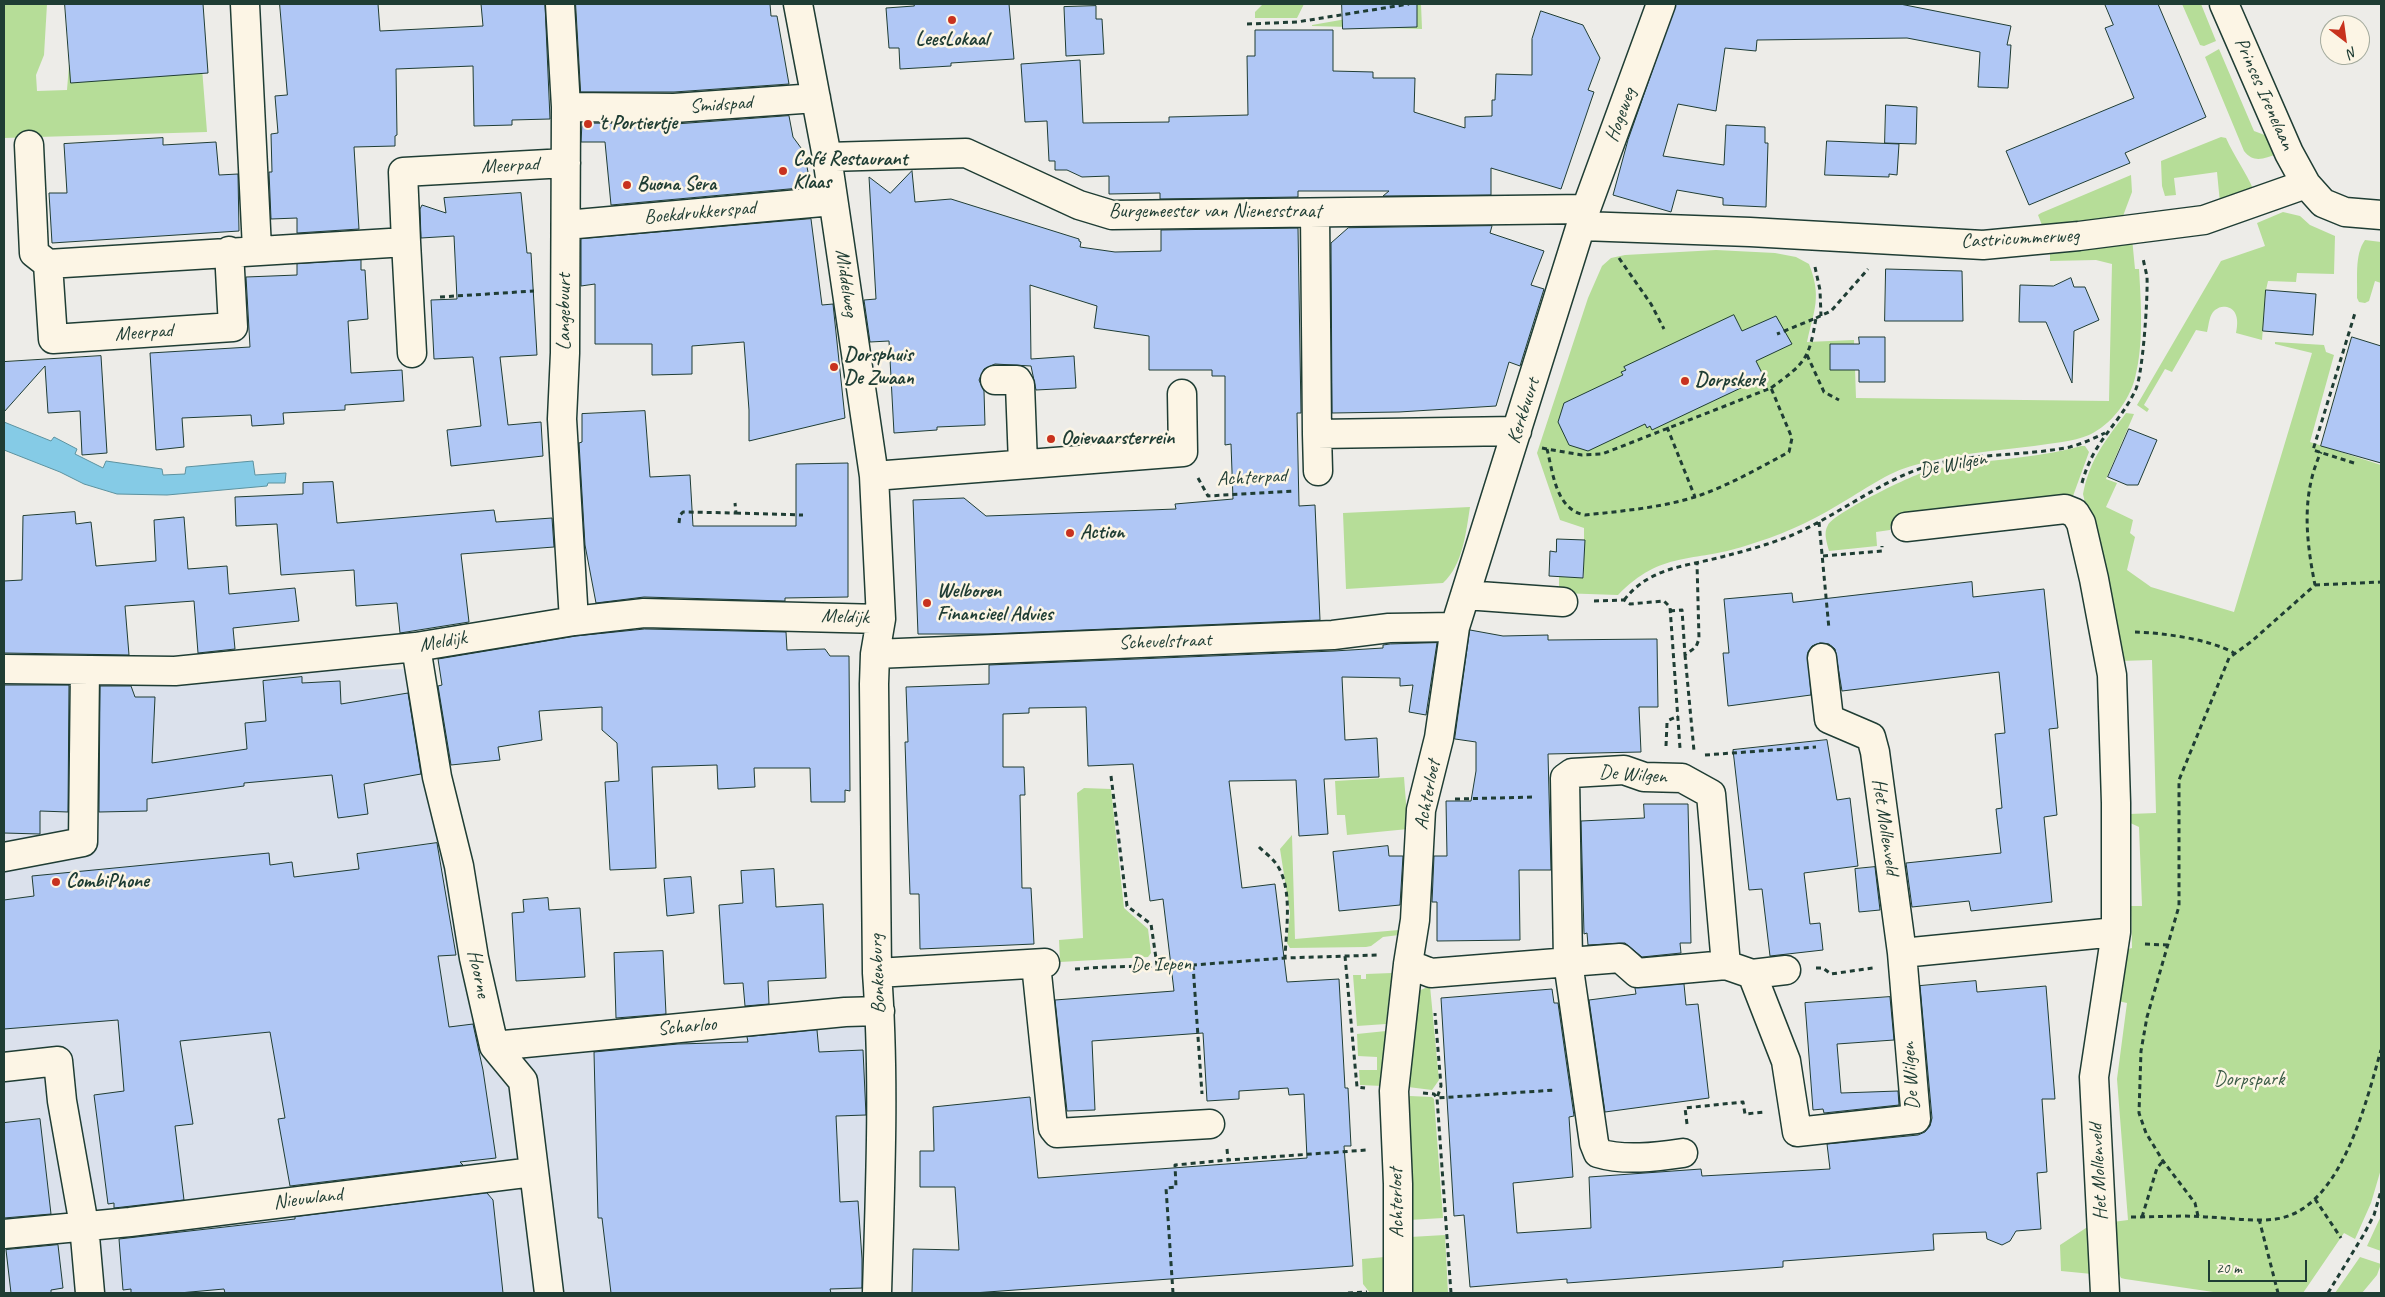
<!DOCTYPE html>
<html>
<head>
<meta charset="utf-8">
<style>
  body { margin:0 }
  #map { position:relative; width:2385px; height:1297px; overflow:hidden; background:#edece8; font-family:Caveat,sans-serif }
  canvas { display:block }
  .frame { position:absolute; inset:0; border:5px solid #1f3d34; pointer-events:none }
  .north { position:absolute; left:2320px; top:15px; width:50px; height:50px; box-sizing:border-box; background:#fcf5e5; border:1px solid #a4ab9e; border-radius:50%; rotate:150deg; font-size:14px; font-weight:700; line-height:20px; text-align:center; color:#1f3d34 }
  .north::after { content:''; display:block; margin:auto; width:18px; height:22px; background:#c8321e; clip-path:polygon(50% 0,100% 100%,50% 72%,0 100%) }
  .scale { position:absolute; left:2208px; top:1260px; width:99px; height:22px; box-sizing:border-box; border:2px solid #1f3d34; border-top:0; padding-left:6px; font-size:15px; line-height:18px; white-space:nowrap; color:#1f3d34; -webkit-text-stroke:4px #fcf5e5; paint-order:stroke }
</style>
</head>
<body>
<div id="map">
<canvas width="2385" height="1297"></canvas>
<div class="frame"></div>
<div class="north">N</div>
<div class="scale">20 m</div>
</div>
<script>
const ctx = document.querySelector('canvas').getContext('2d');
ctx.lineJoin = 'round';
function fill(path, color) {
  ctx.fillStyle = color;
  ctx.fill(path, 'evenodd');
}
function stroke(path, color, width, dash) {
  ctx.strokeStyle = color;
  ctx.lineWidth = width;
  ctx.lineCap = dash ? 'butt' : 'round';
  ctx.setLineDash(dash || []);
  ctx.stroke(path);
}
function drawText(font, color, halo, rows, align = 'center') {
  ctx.font = font + ' Caveat,sans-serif';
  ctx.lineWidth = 5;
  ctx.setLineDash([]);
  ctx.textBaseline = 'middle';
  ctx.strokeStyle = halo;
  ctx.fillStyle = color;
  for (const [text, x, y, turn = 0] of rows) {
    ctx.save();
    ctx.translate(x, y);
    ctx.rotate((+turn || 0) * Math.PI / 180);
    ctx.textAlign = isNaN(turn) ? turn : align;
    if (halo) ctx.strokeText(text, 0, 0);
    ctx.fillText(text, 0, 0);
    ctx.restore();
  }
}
fill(new Path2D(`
  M408,669L478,1034L876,1013L885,1293H4V676Z`), '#dbe1ec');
fill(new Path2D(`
  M4,4H47L44,55L36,75L37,91L67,90L69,65L128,63L202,68L207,132L4,138Z
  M1263,4H1304L1297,18H1255V12Z
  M1415,4H1421L1422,29L1312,26V25L1415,7Z
  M2182,4H2201L2216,41L2204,46L2200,45Z
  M2219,49L2254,131L2270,137L2277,154C2265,158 2254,164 2244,151L2205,57Z
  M2221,137L2226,138C2234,156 2246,172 2254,191L2220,203L2217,172L2174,178L2176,195L2165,196L2162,186L2161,161Z
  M2131,175L2132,192L2123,216L2042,225L2038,215L2041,213Z
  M2283,212L2300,216L2310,225L2335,236L2334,274L2297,273L2296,282L2268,281L2266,290L2262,340L2236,333C2238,324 2239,310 2227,307C2222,306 2219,307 2215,310C2209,315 2209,324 2207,332L2196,330L2172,372L2165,369L2144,405L2149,409L2147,412L2137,405L2221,261L2265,246L2257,223Z
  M2132,238L2135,269H2139C2141,303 2144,344 2135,378C2129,401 2111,425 2089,435C2073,442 2052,443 2034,446C1994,451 1953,454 1915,465C1887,472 1863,491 1838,505C1809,523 1778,536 1745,546C1693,563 1662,550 1618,595L1559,593V576L1584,578V528L1560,520L1537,453L1588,298L1602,266L1611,258L1625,255L1716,250L1775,253L1796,257L1809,264C1822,297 1814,310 1807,342L1854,340L1856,398L2109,401L2112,264L2096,260L2050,261V251Z
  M2365,240L2381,242V283L2375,281L2369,301L2365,303L2359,302L2357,298C2358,280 2354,255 2365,240Z
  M2275,342L2324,345L2326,352L2334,355L2310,442L2381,465V1169L2371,1203L2355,1239L2344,1233L2303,1293H2220L2125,1279L2121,1278L2118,1272L2113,1222L2128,1220L2117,1079L2127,1003L2118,1001L2124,950L2132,948L2131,906H2142L2139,827L2126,821L2129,814L2156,813L2152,660L2121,661L2083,494C2090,459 2105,441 2126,413L2134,414L2106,479L2117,483L2106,507L2133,520L2130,533L2135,537L2127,570L2151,587L2234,612L2312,353L2275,344Z
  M2081,446H2085L2089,452L2073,496L1890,526V530L1876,532L1877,546L1829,551C1827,543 1823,533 1828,525C1834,513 1915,473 1931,470C1980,459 2032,460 2081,446Z
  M1470,507C1466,532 1463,565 1443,583L1346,589L1343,513Z
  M1404,777L1408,829L1347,835L1345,815H1337L1335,781Z
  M1084,788L1111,789L1124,908L1148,929L1151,953L1148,957L1060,962L1059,940L1083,938L1077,793Z
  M1292,835L1295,939L1399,930V935L1383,937L1371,946L1366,947L1290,948L1287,943L1290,913L1280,849Z
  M1392,973L1386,1024L1357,1026L1353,975H1361V979H1366V974Z
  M1430,986L1439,1080L1432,1090L1408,1087L1416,992Z
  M1386,1031L1382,1086L1360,1085L1359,1070H1377V1057L1358,1056L1357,1034Z
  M1410,1096L1432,1097L1434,1099L1443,1218L1409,1220L1408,1097Z
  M2381,1216V1251L2367,1246Z
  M2089,1226L2092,1274L2061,1271L2060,1245Z
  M1445,1235L1448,1293H1410V1237Z
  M1385,1257V1293H1370L1363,1284L1362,1259Z
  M2360,1257L2381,1264L2377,1275L2362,1293H2335Z`), '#b6dd98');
const water = new Path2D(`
  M4,422L51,441L54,437L77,449L75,454L103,468L106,461L162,469L163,475L185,474L186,467L253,461L255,475L286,473L285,483H268L267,486L167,495L117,494L84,484L60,472L4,450Z`);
fill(water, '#85cbe6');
stroke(water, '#5c929f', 1);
const building = new Path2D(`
  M65,4H203L208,73L71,83Z
  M280,4H378L380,31L483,26L481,4H545L550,119L512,120V125L474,126L473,66L396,69L397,135L395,136V146L354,147L359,229L297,233V218L271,219L269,172H272L271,134L278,133L275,96L287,95Z
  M576,4H770L771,16H777L789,84L674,92H581Z
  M914,4H1009L1014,59L951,63V66L900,69L899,48H889L886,8L914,6Z
  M1342,4H1417V27L1343,29Z
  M1676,4H1900L2011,26L2007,45H2011L2008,88L1978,87L1980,52L1907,38L1757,40L1756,51L1725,48L1716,111L1678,104L1663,156L1724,165L1726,125L1765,127V143H1768L1766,207L1723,205V198L1677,190L1671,212L1613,195L1628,140Z
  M2105,4H2158L2206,117L2125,153L2130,163L2029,205L2006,151L2134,98L2105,28L2113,25Z
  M1096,6V19H1102L1104,54L1066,56L1064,7Z
  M1541,11L1583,25L1600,58L1588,90L1594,92L1561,189L1491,168V195L1383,196L1389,191H1298V197L1160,199V193L1109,194V176L1082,177L1067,170H1055V161H1049L1047,121L1025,122L1021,64L1080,60L1083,123L1169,122V117L1248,115L1247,56H1255V30H1333V71L1373,72V78H1415L1414,112L1465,128V117L1492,116V100H1495L1496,74L1532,75V39Z
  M1886,105L1917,107L1916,144L1885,143Z
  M789,116L793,137L804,152L811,187L611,205L605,142H581L582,123L675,124Z
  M163,138V145L216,142L219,175L238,174L239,231L52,243L49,193H67L64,144Z
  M1827,141L1899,144L1897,175L1889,174V177L1825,175Z
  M912,171L915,202L951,199L1079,239V241L1081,242L1080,247L1115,252L1161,251V230L1298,228L1301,413H1297L1299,506L1315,505L1320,620L988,634H918L913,500L964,498L986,516L1176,509L1175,504L1233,499L1231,444L1225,445V376H1212V370H1149V336L1094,328L1097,306L1030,285L1031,359L1074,356L1076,388L1036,390L1031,366L995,364L984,369L979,380L984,391L985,425L937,427V430L894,433L889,341L870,342L864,300L876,299L869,177L890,193Z
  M521,193L527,253H531L537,355L500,357L508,425L541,422L543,456L451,466L447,430L481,426L473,357L434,359L431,300L457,299L454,236L421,238L420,209L422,205L446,213L444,198Z
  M811,219L822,305L833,304L845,418L749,441V410L744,342L692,346V374L652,375V344H595V284L581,286V239Z
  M1492,226L1490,233L1544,251L1531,285L1544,289L1520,366L1509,362L1496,406L1399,412L1332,413L1331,243L1348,228Z
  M361,260V270H365L368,319L348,321L351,373L402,370L404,401L345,405V410L283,413L284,424L252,426L251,415L182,418L184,447L156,450L150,353L250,347L246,277L297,275V264Z
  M1886,269L1962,271L1963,321H1885Z
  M2071,278L2074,287H2085L2099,320L2074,331L2072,383L2046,322H2019L2020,285L2053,286Z
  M2266,290L2316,294L2313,335L2263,331Z
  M1734,315L1742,331L1776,316L1792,344L1756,361L1764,377L1652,430L1650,426L1647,428L1645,424L1588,451L1569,445L1558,422L1564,403L1623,375L1621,372L1626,370L1624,367Z
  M1859,337H1885V382H1859V370H1830V344H1859Z
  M2352,337L2381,346V463L2321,446Z
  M101,356L107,453L82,455L80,411L48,413L45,366L4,412V362Z
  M645,411L650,477L690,475L693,526H796V464L848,463V597L785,598V601L644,597L596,603L585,545L579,443L582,442V414Z
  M2129,429L2157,440L2138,485H2127L2108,477Z
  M333,482L337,523L494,510L496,522L552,518L554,547L461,554L469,622L400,633L397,603L356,606L354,570L281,575L277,524L236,526L235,497L303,494V483Z
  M75,512L76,524L91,522L96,566L156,561L154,520L184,517L188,569L227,566L229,594L295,588L299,621L233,628L235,649L198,653L194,601L125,606L129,655L4,653V581L22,580L23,516Z
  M1557,539L1585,540L1583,578L1549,576L1550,551L1556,552Z
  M1972,582L1973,597L2044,589L2058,728L2049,729L2057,815L2044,817L2052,902L1971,911L1969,901L1912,907L1906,863L2001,853L1996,809L2002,808L1995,734L2005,733L1999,672L1842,691L1835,649L1829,644L1820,643L1812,646L1808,652L1811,695L1728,706L1723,653H1729L1724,599L1792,593L1793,602Z
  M645,629L786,632L787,650L825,649L830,656H849L850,791L845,790V802H811L810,768H754L755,787L718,789L717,765L652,767L656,868L610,870L605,782L619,781L617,743L602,730V707L539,711L542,740L498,747L500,760L451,765L438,686L442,685L438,659L576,636Z
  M1470,630L1503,636L1548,635V640L1657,639L1658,707H1639L1641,752L1548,754L1551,870H1519L1520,940L1437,941V902H1432L1434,856H1447L1446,801H1471L1476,771V742L1455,739Z
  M1437,643L1426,715L1409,712L1413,685L1400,686V678L1342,677L1345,740L1377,738L1379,777L1324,779L1328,834L1299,836L1296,780L1229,781L1242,888L1275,884L1287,982L1339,979L1345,1088H1348L1351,1146H1344L1353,1266L973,1293H912L913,1249L959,1250L955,1187H920V1151H934L933,1107L1030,1097L1038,1178L1307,1158L1304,1094L1289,1095L1288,1088L1239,1091V1099L1207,1101L1203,1033L1092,1041L1095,1110L1067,1111L1055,1000L1174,991L1163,899L1150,901L1133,764L1088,766L1086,707L1029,708V713L1003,714V767H1024L1025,795H1020L1022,888H1031L1034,944L920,949L919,894H910L905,742H908L906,687L989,684V665L1334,651L1383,648V645L1390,644Z
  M302,677V683L340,681L341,704L408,693L421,774L364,784L368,814L338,818L332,775L244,783V786L147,799V811L99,812L100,686H131L135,697H155L152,763L247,749L245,723L266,721L263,681Z
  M4,685H69L68,812L40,811V834L4,833Z
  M1827,740L1837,800L1850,798L1858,866L1804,873L1810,924L1820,923L1823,950L1770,956L1762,889L1749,890L1733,750Z
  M1644,804H1688L1691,943H1680L1681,953L1642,957L1625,943L1588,945L1587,933L1584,934L1581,821L1644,818Z
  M437,843L456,955L438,956L449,1027L473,1024L483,1070L496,1158L460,1162L463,1165L290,1186L278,1119L285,1118L270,1032L180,1041L193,1124L175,1126L184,1200L114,1208V1203L108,1204L94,1095L124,1091L118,1020L4,1029V900L34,896L32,876L269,853L270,865L292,862L294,877L359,869L357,854Z
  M1388,846L1389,856H1403L1400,905L1339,911L1333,852Z
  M1875,867L1880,910L1859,912L1855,869Z
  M774,869L776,907L823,904L826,978L768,981L769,1004L745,1006L743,983L724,984L719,905L743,903L741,871Z
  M691,877L694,913L667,916L664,879Z
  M548,898L549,910L580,908L585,977L516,981L512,913L524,912L523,900Z
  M663,951L666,1014L616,1018L614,953Z
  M1976,981L1977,992L2046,986L2055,1099H2042L2047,1172L2037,1173L2041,1229L2016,1231L2010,1241L2002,1245L1987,1239L1986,1232L1933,1234L1934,1250L1783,1261V1267L1567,1283V1279L1470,1287L1464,1215L1454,1216L1441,998L1552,989L1554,1003H1558L1574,1116L1569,1117L1573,1177L1513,1183L1517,1233L1591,1228L1589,1177L1701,1169L1702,1176L1830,1169L1827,1144L1918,1135L1925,1132L1930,1126L1932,1118L1920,986Z
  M1684,984L1686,1005L1698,1004L1709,1098L1605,1112L1589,1000L1636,994L1635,988Z
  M1890,997L1894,1040L1837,1044L1841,1093L1898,1091L1899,1105L1824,1113L1823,1109L1813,1110L1805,1003Z
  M817,1030L819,1052L863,1050L866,1115L836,1116L840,1202L858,1201L862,1259V1288L830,1289L831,1293H611L602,1218H598L594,1052L678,1044L748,1042L747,1037Z
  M40,1119L51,1214L4,1218V1123Z
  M487,1193L493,1200L503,1293H225L224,1289L179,1293H131V1289L123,1290L119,1239L295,1219V1217Z
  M58,1245L63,1288L51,1290V1293H11L6,1250Z`);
fill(building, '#b0c7f5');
stroke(building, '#1f3d34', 1);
const minor = new Path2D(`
  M245,4L257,249
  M560,4L566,107L565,353L562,419L574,621
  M798,4L827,157L874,476L881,619L875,654L874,684L877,973C885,1079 880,1187 877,1293
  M2224,4L2289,153L2306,184
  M566,107L674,108L816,98
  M29,145L34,253L48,264L406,242L403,172L566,163
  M827,157L966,153L1079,205L1112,215L1586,209
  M1315,213L1317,434L1517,431
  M566,225L833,201
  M1582,226L1750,232L1983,245L2079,236L2204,220L2306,184L2323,203L2345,212L2381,215
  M406,242L412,353
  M48,264L53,339L233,327L229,251
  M995,380H1017L1020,385L1023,464
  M1317,434L1318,471
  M874,476L1183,452L1182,394
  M1906,527L2065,509L2075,513L2081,523L2094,579L2112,675L2116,803V932L2094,1077L2105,1293
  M1465,595L1563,602
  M416,647L437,777L459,866L474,958L494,1046L523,1081L549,1293
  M875,654L1333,635L1389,628L1455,627
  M1822,658L1829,719L1871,737L1875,752L1902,953L2116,932
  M4,669L175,671L416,647L574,621L644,613L881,619
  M4,857L83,842L85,670
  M1036,964L1053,1128L1057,1133L1210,1124
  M1408,964L1431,973L1620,958L1637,973L1726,965L1752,974L1786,970
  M877,973L1045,963
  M1752,974L1786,1061L1797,1132L1916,1119L1902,953
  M494,1046L845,1012L880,1011
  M4,1067L58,1061L62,1101L84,1225L90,1293
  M1683,1153C1656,1157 1624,1161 1598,1153L1594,1143L1568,962L1565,778L1572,773L1624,770L1644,777L1682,778L1711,794L1726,965
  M4,1234L130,1222L533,1172
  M1398,1293V1184L1394,1091L1408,964L1415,920L1421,810L1439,738L1455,627L1586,209L1661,4`);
stroke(minor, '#1f3d34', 31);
stroke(new Path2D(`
  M1247,24L1297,22L1409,4
  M1619,258L1651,304L1664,329
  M1815,267L1820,290L1821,316
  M440,297L534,291
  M1816,318L1831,311L1868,269
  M1807,355L1824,392L1839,400
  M1771,388C1805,363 1809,360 1816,318L1777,334
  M1667,427L1695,497
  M1542,448L1547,449L1582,455L1602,454L1771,388L1792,438L1789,452C1759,468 1728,486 1695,497C1659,508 1622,511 1585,515C1556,510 1553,473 1547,449
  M2354,463L2313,450L2355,313
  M1198,478L1208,496L1294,491
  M2082,483C2093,441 2118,426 2135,391C2143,377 2148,295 2147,277C2146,271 2144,264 2143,258
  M736,513L803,515
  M1819,522L1829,629
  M679,523L680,515L683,512L736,513L735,503
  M1823,556L1882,551V546
  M2315,585L2381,582
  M1624,600C1651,566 1686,567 1725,556C1746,551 1769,544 1790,536C1840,515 1882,478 1935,464C1978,453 2026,456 2070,447C2082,444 2094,438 2105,433
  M1594,601L1624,600L1630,604L1664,601L1670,607L1680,748
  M1670,611L1682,610L1685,655L1696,647L1699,639L1697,563
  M2135,632C2164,633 2209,639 2234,653
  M1685,655L1694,751
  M1666,746L1667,723L1669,720L1678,716
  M1705,755L1816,747
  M1111,776L1127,906L1151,924L1157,965
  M1455,799L1536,797
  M1259,847C1264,852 1270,856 1274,861C1294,884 1286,929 1285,958
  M2145,944L2167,945
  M1345,956L1357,1087L1365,1088
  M1193,965L1202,1094
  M1816,968H1823L1831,974L1873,968
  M1075,969L1106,967L1193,965L1285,958L1379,955
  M1423,1093L1434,1094L1437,1098L1441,1086L1435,1013
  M1687,1124L1685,1108L1743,1102L1745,1114L1764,1112
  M1227,1149L1228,1160L1367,1150
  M2315,1199L2341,1238
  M2198,1216L2195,1203L2163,1161L2146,1133L2139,1113L2141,1051L2147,1017L2179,906V780L2229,658L2252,641L2315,585C2306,540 2301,495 2321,452
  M2131,1217C2157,1217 2182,1215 2208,1217C2229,1218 2255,1222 2276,1219C2341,1210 2366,1102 2381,1050
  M2142,1217L2157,1168L2163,1161
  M2259,1219L2278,1293
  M1173,1293L1166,1188L1176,1187L1175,1165L1228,1160
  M1348,1293L1367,1292
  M1451,1293L1437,1098L1555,1090
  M2328,1293L2364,1234L2374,1215L2381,1191`), '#1f3d34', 3, [5, 4]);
stroke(minor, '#fcf5e5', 28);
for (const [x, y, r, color] of [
  [952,20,5,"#c8321e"],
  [588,124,5,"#c8321e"],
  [783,171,5,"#c8321e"],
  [627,185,5,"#c8321e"],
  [834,367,5,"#c8321e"],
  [1685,381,5,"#c8321e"],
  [1051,439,5,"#c8321e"],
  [1070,533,5,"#c8321e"],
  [927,603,5,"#c8321e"],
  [56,882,5,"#c8321e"]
]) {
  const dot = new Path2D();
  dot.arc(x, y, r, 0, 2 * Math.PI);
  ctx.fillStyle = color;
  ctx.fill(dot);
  stroke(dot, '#fcf5e5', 2);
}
drawText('bold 20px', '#1f3d34', '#fcf5e5', [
  ["LeesLokaal",952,40,"center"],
  ["'t Portiertje",598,124],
  ["Café Restaurant",793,160],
  ["Klaas",793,183],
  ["Buona Sera",637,185],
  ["Dorsphuis",844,356],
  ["De Zwaan",844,379],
  ["Dorpskerk",1695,381],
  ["Ooievaarsterrein",1061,439],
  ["Action",1080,533],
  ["Welboren",937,592],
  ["Financieel Advies",937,615],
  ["CombiPhone",66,882]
], 'left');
drawText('20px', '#1f3d34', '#fcf5e5', [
  ["Prinses Irenelaan",2264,94,66],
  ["Smidspad",721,105,-4],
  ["Hogeweg",1621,115,-70],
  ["Meerpad",510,166,-3],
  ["Burgemeester van Nienesstraat",1215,212],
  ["Boekdrukkerspad",700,213,-5],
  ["Castricummerweg",2020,239,-3],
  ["Middelweg",846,283,82],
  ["Langebuurt",565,312,-90],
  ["Meerpad",144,333,-4],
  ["Kerkbuurt",1524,411,-72],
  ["De Wilgen",1953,465,-11],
  ["Achterpad",1252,478,-3],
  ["Meldijk",845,617,2],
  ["Meldijk",443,642,-10],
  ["Schevelstraat",1165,642,-2],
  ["De Wilgen",1633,775,4],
  ["Achterloet",1428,795,-79],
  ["Het Mollenveld",1885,827,82],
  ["De Iepen",1161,965,-1],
  ["Hoorne",478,974,78],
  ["Bonkenburg",878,974,-92],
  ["Scharloo",687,1027,-5],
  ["De Wilgen",1911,1076,-94],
  ["Het Mollenveld",2099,1172,-93],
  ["Nieuwland",308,1199,-7],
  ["Achterloet",1397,1203,-91]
]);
drawText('20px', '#3d5d48', '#fcf5e5', [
  ["Dorpspark",2249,1080]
]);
</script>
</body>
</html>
